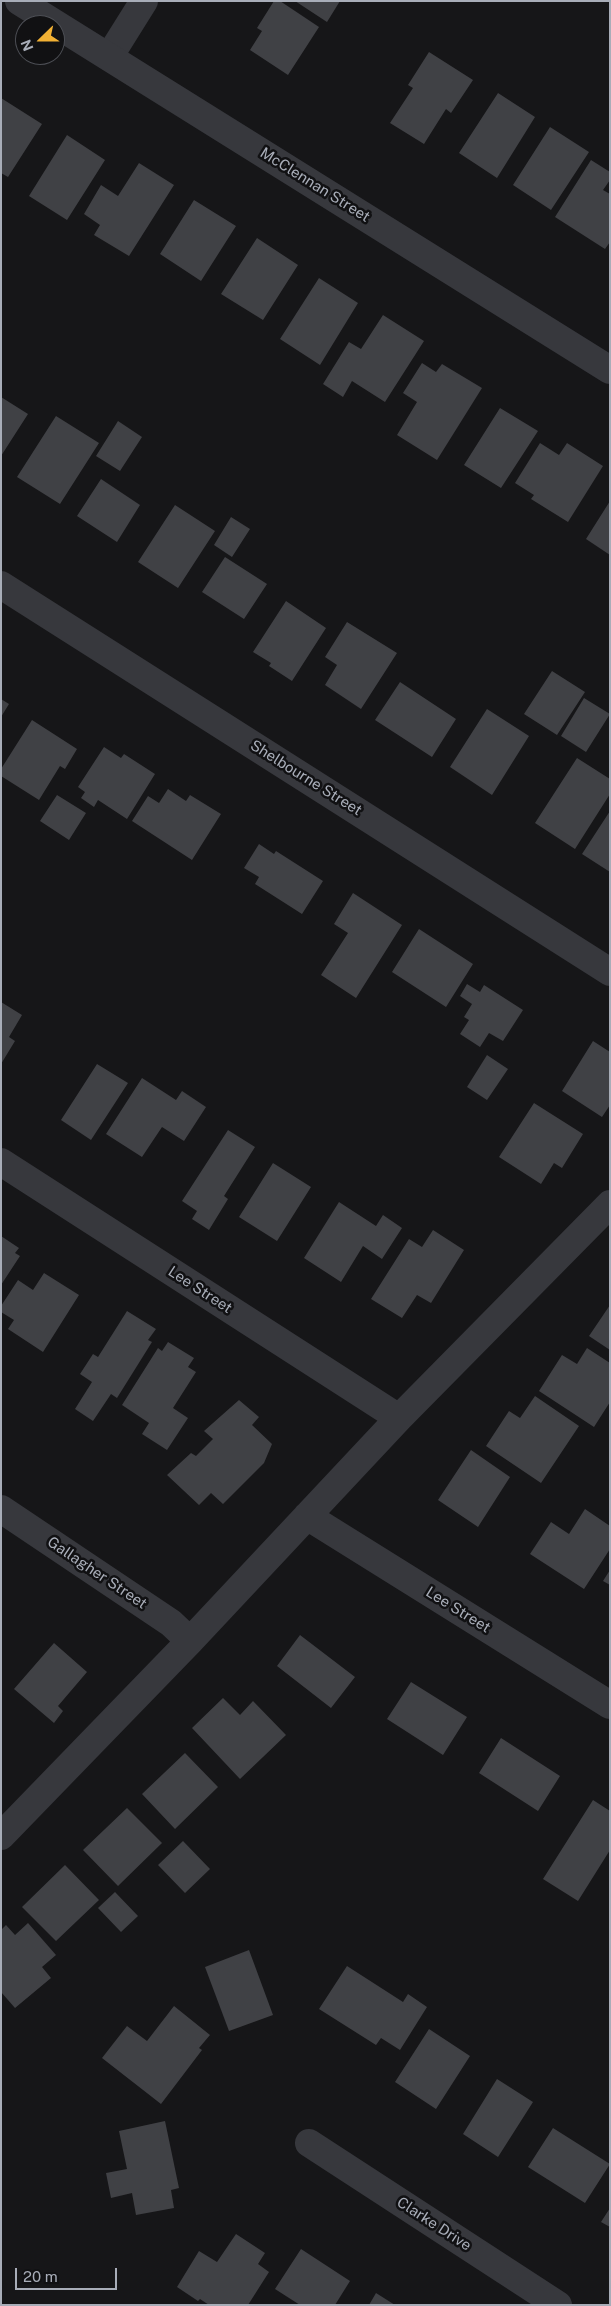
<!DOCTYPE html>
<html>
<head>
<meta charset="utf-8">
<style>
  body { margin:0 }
  #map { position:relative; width:611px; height:2306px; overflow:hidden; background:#161618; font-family:"Public Sans",sans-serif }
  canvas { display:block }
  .frame { position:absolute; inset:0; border:2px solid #a8adb8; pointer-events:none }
  .north { position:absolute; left:15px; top:15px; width:50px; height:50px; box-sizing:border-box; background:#111113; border:1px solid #4d4f55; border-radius:50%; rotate:248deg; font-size:14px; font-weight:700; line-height:20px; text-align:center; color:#a8adb8 }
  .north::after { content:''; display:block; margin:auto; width:18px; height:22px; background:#f2b134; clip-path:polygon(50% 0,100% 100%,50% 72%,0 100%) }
  .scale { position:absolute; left:15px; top:2268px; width:102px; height:22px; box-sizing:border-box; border:2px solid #a8adb8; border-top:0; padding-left:6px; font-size:15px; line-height:18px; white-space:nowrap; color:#a8adb8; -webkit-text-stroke:4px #111113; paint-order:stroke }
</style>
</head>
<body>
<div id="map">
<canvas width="611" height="2306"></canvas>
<div class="frame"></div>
<div class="north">N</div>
<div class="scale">20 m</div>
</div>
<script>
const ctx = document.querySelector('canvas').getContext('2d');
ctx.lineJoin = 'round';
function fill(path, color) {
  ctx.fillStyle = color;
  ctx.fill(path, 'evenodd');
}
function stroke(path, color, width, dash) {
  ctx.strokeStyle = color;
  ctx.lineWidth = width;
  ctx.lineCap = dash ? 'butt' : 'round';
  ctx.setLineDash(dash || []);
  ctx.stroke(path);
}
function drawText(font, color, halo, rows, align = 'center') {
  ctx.font = font + ' "Public Sans",sans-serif';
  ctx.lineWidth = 5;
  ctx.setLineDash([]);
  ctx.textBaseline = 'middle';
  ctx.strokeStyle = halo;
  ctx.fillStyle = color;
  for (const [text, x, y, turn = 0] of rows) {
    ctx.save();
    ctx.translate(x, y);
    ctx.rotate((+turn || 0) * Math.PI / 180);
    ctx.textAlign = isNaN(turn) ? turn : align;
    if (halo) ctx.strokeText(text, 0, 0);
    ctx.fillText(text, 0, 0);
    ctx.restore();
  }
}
fill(new Path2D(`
  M274,1H280L319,27L288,75L250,50L262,31L257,28Z
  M295,1H340L327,22Z
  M429,52L473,80L451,113L446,109L424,144L390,123L413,88L408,85Z
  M498,93L535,117L497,178L459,153Z
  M1,98L42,124L8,177L1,173Z
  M550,127L589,152L551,210L513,185Z
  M67,135L105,160L67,220L29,196Z
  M591,160L610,172V180L603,190L610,194V242L605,249L555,217Z
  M139,163L174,185L129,256L94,235L100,225L84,214L101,185L118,196Z
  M194,200L236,226L201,281L160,254Z
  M257,238L298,265L263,320L221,294Z
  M319,278L358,303L320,365L280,339Z
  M383,315L424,341L385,402L352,381L343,397L323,384L349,342L361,349Z
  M422,363L436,372L442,364L482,388L437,460L397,435L417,402L403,393Z
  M1,397L28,414L1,456Z
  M500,408L538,431L501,488L464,465Z
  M56,416L99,443L60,504L17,477Z
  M118,421L142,437L120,471L96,456Z
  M540,443L559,455L567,443L603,466L568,522L531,499L534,495L515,483Z
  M101,479L140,505L117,542L77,516Z
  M610,501V555L586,539Z
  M175,505L215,531L178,588L138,562Z
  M231,517L250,529L232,557L214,545Z
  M225,557L267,584L244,619L202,592Z
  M286,601L326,628L292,681L269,666L271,663L253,652Z
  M347,622L397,653L361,709L325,685L337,665L325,657Z
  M552,671L585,692L557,735L524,714Z
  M400,682L456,719L432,757L375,720Z
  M584,698L610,714L586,752L561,736Z
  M1,699L9,704L1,717Z
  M487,709L529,736L492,795L450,767Z
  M32,720L77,749L65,769L60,766L39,800L1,776V769Z
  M104,747L121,758L124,754L155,774L127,819L98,800L94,807L81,798L85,792L78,787Z
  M577,758L610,779V794L575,849L535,823Z
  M168,789L186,801L190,795L221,814L192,860L132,821L148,796L159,803Z
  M57,795L86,813L69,840L40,821Z
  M610,811V872L582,854Z
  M259,844L274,854L276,851L323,881L302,914L255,884L259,877L244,868Z
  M353,893L402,925L356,998L321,975L348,933L334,924Z
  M419,929L473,964L446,1007L392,972Z
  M467,984L480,992L484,985L523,1010L503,1041L489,1033L480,1047L460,1034L469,1020L464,1017L472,1004L460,996Z
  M1,1002L22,1015L9,1037L15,1041L1,1064Z
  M593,1041L610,1052V1105L602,1117L562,1091Z
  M487,1055L508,1069L487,1100L467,1087Z
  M97,1064L128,1083L91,1140L61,1120Z
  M142,1078L176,1100L182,1091L206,1107L184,1141L162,1127L142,1157L106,1134Z
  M534,1103L583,1134L562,1168L554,1163L541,1184L499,1157Z
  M228,1130L255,1147L224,1196L228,1199L209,1230L192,1219L197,1211L182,1201Z
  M273,1163L311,1187L277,1241L239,1217Z
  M339,1202L376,1226L383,1215L402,1228L382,1259L363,1246L341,1282L304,1258Z
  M433,1230L464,1250L431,1303L417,1295L402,1318L371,1299L409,1239L422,1247Z
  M1,1236L19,1248L15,1253L20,1256L1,1285Z
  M44,1273L79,1295L43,1352L8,1329L14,1320L1,1312V1306L18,1280L33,1290Z
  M610,1305V1350L589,1336Z
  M127,1311L156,1329L148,1340L152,1342L117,1398L111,1394L93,1421L75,1409L92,1382L80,1374L93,1354L98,1357Z
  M168,1342L194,1358L188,1367L196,1372L173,1408L188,1418L167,1450L142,1434L149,1423L122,1405L158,1348L162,1351Z
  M587,1348L610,1363V1402L594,1427L539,1391L562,1355L577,1364Z
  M535,1396L579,1426L541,1483L486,1446L509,1411L520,1418Z
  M239,1400L259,1417L252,1425L272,1444L264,1463L223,1504L211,1493L199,1505L167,1475L191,1453L196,1456L213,1439L204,1431Z
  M471,1450L510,1477L478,1527L438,1500Z
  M585,1509L610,1526V1549L584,1589L530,1554L551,1522L569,1534Z
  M610,1570V1585L603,1581Z
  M300,1635L355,1677L331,1708L277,1666Z
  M54,1643L87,1672L58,1706L63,1711L54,1723L14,1689Z
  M411,1682L467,1717L443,1755L387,1719Z
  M223,1698L240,1715L253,1701L286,1735L240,1779L192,1728Z
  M501,1738L560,1776L538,1811L479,1773Z
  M185,1753L218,1787L175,1829L142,1794Z
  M593,1800L610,1811V1850L578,1901L543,1879Z
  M127,1808L162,1843L118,1886L83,1850Z
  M183,1841L210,1869L185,1893L158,1865Z
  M65,1865L99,1900L56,1941L22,1907Z
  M115,1892L138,1916L121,1932L98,1908Z
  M28,1923L56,1955L42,1967L51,1978L15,2008L1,1992V1930L6,1925L15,1935Z
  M249,1950L273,2015L229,2031L205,1967Z
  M347,1966L403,2002L408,1994L427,2007L400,2050L381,2038L376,2045L319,2009Z
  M174,2006L210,2035L199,2048L202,2050L161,2104L102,2058L127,2026L147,2041Z
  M429,2029L470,2056L436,2109L395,2082Z
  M497,2079L533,2102L498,2157L463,2134Z
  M165,2121L179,2188L171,2190L174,2208L136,2215L132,2193L111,2198L106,2173L127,2169L119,2131Z
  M553,2128L610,2164L585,2203L528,2167Z
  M610,2208V2227L601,2222Z
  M236,2234L265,2253L258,2264L269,2272L248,2305H209L200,2299L198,2301L177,2287L199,2251L217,2262Z
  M301,2249L350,2281L335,2305H300L275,2289Z
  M376,2293L395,2305H369Z`), '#404145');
stroke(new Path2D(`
  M109,57L144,1
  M1,585L610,972
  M1,1162L399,1418
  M1,1509L171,1623L190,1641
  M307,1516L610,1705
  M1,1836L190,1641L399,1418L610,1204
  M309,2143L558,2305`), '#37383d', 28);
stroke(new Path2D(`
  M19,1L610,370`), '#37383d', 28);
drawText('15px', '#a8adb8', '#111113', [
  ["McClennan Street",315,185,32],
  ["Shelbourne Street",306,778,32],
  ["Lee Street",200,1290,33],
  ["Gallagher Street",97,1573,34],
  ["Lee Street",458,1610,32],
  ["Clarke Drive",434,2224,33]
]);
</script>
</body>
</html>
